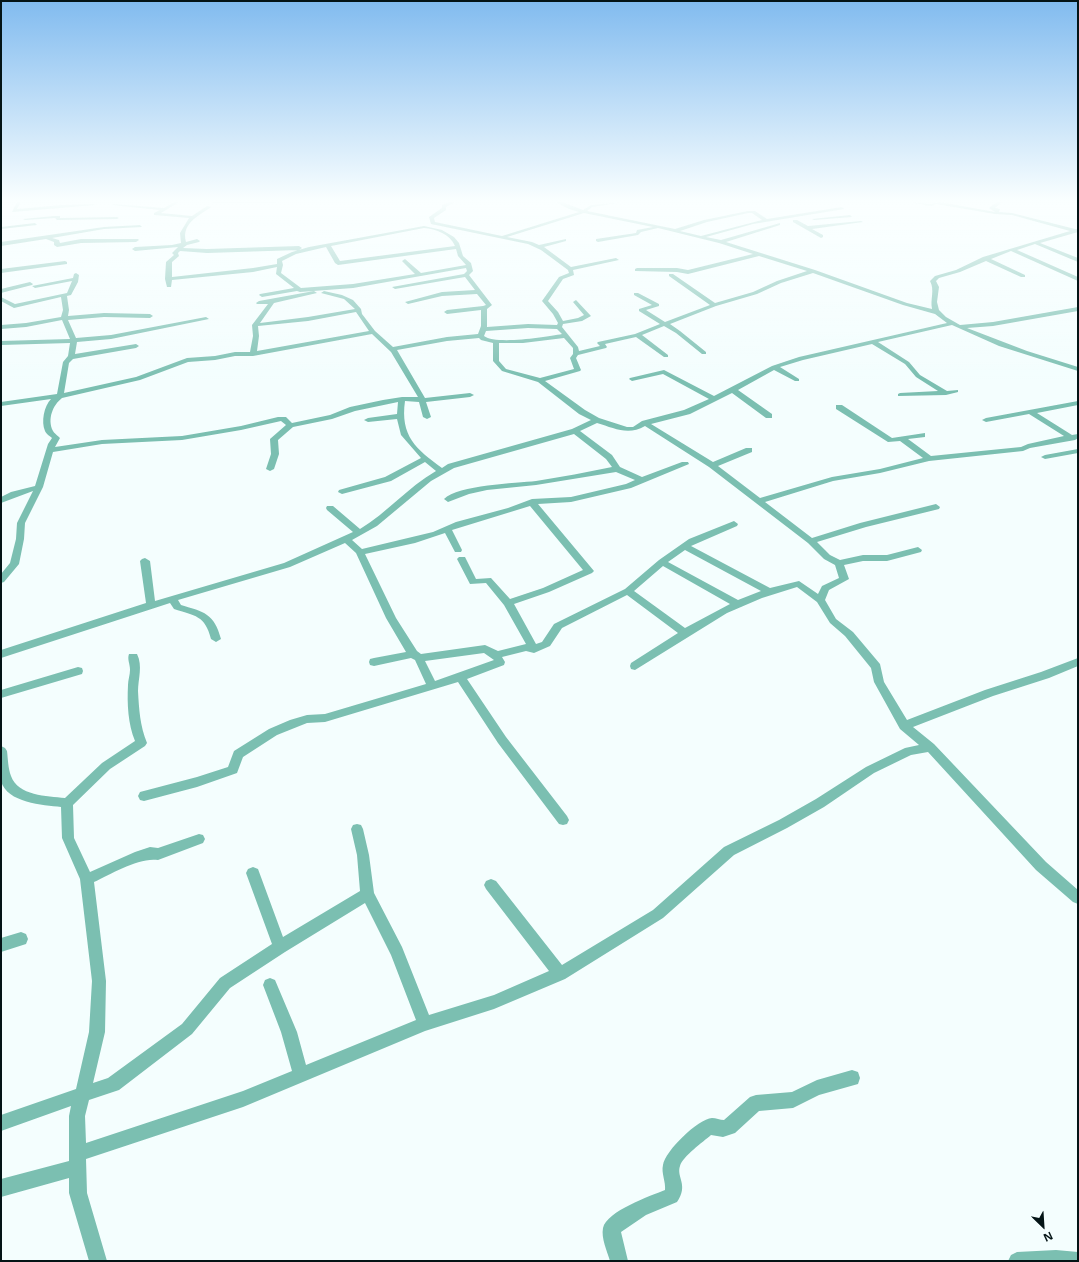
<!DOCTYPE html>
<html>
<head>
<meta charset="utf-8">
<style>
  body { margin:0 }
  #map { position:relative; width:1079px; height:1262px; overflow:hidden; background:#f4fefe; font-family:"Noto Sans",sans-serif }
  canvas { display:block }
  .frame { position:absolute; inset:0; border:2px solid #041416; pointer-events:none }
  .north { position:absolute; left:1023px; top:1206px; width:40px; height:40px; -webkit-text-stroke:3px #f4fefe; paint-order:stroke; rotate:155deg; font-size:11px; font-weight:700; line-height:16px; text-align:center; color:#041416 }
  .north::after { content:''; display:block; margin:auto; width:14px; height:18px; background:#041416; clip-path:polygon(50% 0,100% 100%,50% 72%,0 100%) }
</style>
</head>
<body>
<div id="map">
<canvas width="1079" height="1262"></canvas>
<div class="frame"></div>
<div class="north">N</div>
</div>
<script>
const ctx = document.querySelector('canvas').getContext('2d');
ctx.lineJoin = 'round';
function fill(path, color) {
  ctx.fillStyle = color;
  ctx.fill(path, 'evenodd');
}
fill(new Path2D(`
  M17,202H21L17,209L62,205L93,204L95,205L12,212Z
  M174,202H179L161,213L192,216L207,206L211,207C199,216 181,223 186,242L197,239L200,241L199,242L187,245L183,248L207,249L299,246L302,248L299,250L207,253L180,251L178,253L179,256L172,262V277L253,268L277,264V259L292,252L309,247L424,226L442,230L454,237L459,243L463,256L471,263L473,271L469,275L492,305L487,309V327L528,324L557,325L558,323L553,314L542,301L559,277L569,273L568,270L541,250L528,244L431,224L429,217L442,208V205L449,202H455L446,207V210L434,218L435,222L502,236L579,212L569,209L556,202H562L583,210L591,205L624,202L592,207L587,211L675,229L704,220L748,211H755L767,219L842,207L844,209L753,224L706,237L721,240L780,223V225L726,242L815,270L907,303L932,309C930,299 935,290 930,281L935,276L956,270L983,257L1070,231L1012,215L995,214L936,204L931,206L909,202L930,204L940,202L995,212L989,208L997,202H1002L995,208L1000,209L999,212L1012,213L1075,229H1078V232L1040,243L1078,258V262L1035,244L1017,250L1078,277V281L1011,251L991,259L1025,275V277H1021L986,261L960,272L939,278L936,281L939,287L937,302L939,310L946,317L960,325L993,322L1078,307V311L993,326L967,328L1027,351L1078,367V371L999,346L952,325L878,342L909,362L920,375L947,391L958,390V392L946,395L898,396V394L900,393L938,391L916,377L905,364L872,344L803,360L780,367L799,379V381H795L774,370L738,390L772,414V418H766L732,393L690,414L651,424L713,462L746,448H752V452L718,466L760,498L832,477L880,469L923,458L900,441L888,442L836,409V405H842L892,438L925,433V437L908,439L931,456L1021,447L1028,444L1064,436L1029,414L986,422L982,420L986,418L1078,401V405L1037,413L1072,435L1078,434V438L1075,440L1030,448L1023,451L929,461L880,473L833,481L765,502L812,538L860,523L936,504L940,507L939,509L866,527L817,542L830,555L840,560L863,555H887L918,547L922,550L921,552L887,561H863L844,565L849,579L829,590L825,600L836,619L853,632L880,664L884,682L907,720L985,690L1041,672L1078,658V666L1049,678L993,696L913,727L934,744L1046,862L1078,890V904L1073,902L1036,870L928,752L911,755L874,773L824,807L787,828L734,855L663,918L565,979L494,1009L425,1031L243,1107L86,1159L87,1193L107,1261H89L69,1193V1178L1,1197V1179L69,1161V1116L71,1106L1,1131V1115L76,1089L89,1032L92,981L80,879L62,838L61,807C43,805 7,803 1,781C0,772 1,756 1,746L5,748L7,751C8,759 8,768 11,776C18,796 47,796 65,798L102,763L135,741C128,724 127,704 128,685C128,680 130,675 130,670C130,664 127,659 129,654H137C143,666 138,679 138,691C139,709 140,726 147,743L145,746L110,769L73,805L74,838L90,872L135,852L150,847L158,848L199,834L203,835L205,839L203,843L158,860C139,857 111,874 94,882L106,981L105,1032L93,1083L108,1078L182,1024L220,978L272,944L246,873L248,869L253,867L258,869L283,937L360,891L357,855L351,829L353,825L357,824L361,825L363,829L369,855L374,893L402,947L429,1015L494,995L549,971L486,889L484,885L486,881L491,879L496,881L562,965L653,910L724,847L779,820L816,799L866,767L905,748L919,745L900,729L874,682L871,668L845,636L830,623L817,602L797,587L762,598L727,613L635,670L631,669L630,666L631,663L678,633L627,595L562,628L550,646L534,653L526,651L502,657L505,662L504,665L467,679L506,737L567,816L569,820L567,824L563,825L559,824L498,743L458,682L325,722L307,723L277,735L243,757L237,773L197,787L144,801L140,800L138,796L140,792L197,777L228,767L234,751L269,729L290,720L307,715L325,714L426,684L415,660L411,658L374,666L370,665L369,662L370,659L374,658L406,652L386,618L356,553L345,543L290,567L178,600L181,605C204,612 214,613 221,639L216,642L211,639C205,615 195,616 174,609L170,603L1,658V650L146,603L140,561L142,559L145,558L150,561L155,601L284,563L353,532L327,510L326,508L327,506H333L360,529C387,513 408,487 436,471L425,462L391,481L342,494L338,492L339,490L385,477L421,458L401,435L397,419L368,422L364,420L368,418L397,414L398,402L355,411L332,419L293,427L278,440L279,454L274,469L270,471L266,469L271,454L270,439L286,425L281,421L241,430L182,440L102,444L53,452L43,487L25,523L24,539L19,564L4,582L1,583V574L10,563L16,539L17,523L33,491L1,503V497L11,492L35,486L48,444L52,438C50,436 46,434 45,431C41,422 44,406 51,399L1,406V402L57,394L63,362L68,356L70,343L1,345V341L70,339L62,320L26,327L1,329V325L26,323L61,317L63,310L61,297L14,308L1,301V297L15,304L67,293L72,281L35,288L32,286L73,278L74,274L76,273L79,275L78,282L71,295L67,296L69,310L68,316L104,313L150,314L153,316L150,318L104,317L68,320L76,338L111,335L206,317L209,319L111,339L77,342L75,354L136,344L139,346L136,348L73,359L69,363L64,393L136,377L187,358L215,356L235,352H250L253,336L252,325L268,304H257L256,303L259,301L314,291L317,293L274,303L260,323L308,317L355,309L344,299L321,293L324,291L342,295L353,300L361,309L362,314L375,331L393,347L447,337L478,334L481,326V310L447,314L444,312L447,310L483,306L486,305L477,294L442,296L408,304L405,302L442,292L475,290L465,277L395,289L392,287L464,274L467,271L466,268L353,288L300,292L297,291L262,297L259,295L260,294L294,288L276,274L277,267L253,272L172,280L171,287H167L165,279L166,262L174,255L172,253L178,247L135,251L132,249L135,247L172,245L181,243L180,233L189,218L154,215V213L160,210L112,205L114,204L164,208ZM584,213L653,227L637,230L636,233L596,239V241L598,242L638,235L641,232L658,228L719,243L753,254L688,270L677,268H637L635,269V271L677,272L688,274L759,256L807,271L777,281L753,292L715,303L673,274H669V276L710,305L665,322L646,310L659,306V304L638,293H634V295L652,305L639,309V311L660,324L635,334L598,342L597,343L600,346L579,351L578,347L562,327L563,324L582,321L591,316L576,300L573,302L584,315L578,318L563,321L558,312L548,301L563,279L574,275L573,270L619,260L616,258L571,267L544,247L566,241V239L539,245L532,242L507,237ZM748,213H752L762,220L701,236L680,231L707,222ZM424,228C436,229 450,234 455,246L340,261L331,246ZM326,247L335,263L338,265L456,249L458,256L466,265L421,273L405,259L402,261L415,274L353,284L301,288L281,273L283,265L282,261L296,254ZM813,273L903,305L935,314L947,323L799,357L772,366L714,396L664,370L630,378L629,379L632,381L663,374L709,399L684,410L642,421L633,427H627L599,418L585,410L545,381L580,371L581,370L576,358L578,355L606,348L607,347L605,344L636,337L664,357H668V355L642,335L664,326L676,333L702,354H706V352L680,331L670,324L716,306L757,294L781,283ZM356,312L369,331L257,351L259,336L258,326L308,321ZM528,328L557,329L562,334C546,337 496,345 484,336L486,331ZM372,334L391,352L418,397H402L383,400L350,407L330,415L292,423L286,417H278L241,426L182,436L102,440L55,447L60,438C58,436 54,433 53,431C47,419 53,405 62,398L140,380L188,362L215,360L235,356H253ZM479,338L481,340L493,343V361L502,371L538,382L579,414L591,420L572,429L448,464L442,468C416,449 400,436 405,401L419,402L423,417L427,419L431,417L426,402L470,397L474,395L470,393L425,398L397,350L447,341ZM564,338L573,348V354L570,358L574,369L540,378L506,369L499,361V343H523ZM597,423C614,428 628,436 645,426L709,467L808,543L824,559L835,565L839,578L822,586L818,594L799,581L770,588L691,546L737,526L738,524L734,521L689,539L659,560L625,589L554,624L542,642L536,644L514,604L549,592L592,573L594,571L538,504L571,502L631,488L689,464L688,462H682L642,477L620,467L612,455L580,431ZM574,434L606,459L612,467C587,472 562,477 536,481C516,483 458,485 444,499L448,502L469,494L487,490L536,485L616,472L635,480L626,484L571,497L532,499L508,508L456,522L433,532L362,549L352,540L377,526L431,481L454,468ZM530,506L583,570L543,588L510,599L491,578L476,579L465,557H459L457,559L470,584L486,583L504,605L526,644L498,651L485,645L421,654L417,651L396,618L365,554L415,543L445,533L455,552H461L462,550L452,530ZM685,550L761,591L738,600L668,562ZM663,566L730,604L685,628L634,591ZM484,653L494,660L435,681L425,661ZM365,903L391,955L416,1020L306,1065L297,1032L275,980L270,978L265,980L263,985L281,1032L292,1071L243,1091L86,1143L85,1116L89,1100L119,1090L192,1034L230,988L285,952Z
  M210,202H278L276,203H212Z
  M850,215L852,217L814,220L812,219Z
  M54,216H60V218L117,217L119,218L117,219L57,220L55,218L25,220L23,219Z
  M793,220H797L808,226L861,221L863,222L812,229L823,235V237L821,238L793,222Z
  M35,223L37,225L1,229V227Z
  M140,225L142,227L104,229L52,238L59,240L60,243L81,239H138L139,240L136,242L81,243L57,247L54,245V242L46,239L1,246V242L104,227Z
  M65,261L67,262V264L1,273V269Z
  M30,282L33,284L32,285L1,293V289Z
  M1078,449V453L1045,459L1041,457L1045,455Z
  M78,667L82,668L83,671L82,674L1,698V690Z
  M21,932L26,934L28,939L26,944L1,952V938Z
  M852,1070L858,1072L860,1078L858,1084L819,1095L793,1108L759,1111L735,1133L723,1137L711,1135C703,1142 683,1156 680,1166C676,1177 689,1185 677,1202L646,1215L621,1232L628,1261H610C607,1251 601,1238 603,1228C607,1211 650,1196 665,1190C666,1182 661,1173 663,1165C665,1151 698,1119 712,1118C716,1118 720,1120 724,1120L750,1097L756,1095L792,1092L817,1080Z
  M1056,1250L1078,1252V1261H1008L1011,1255L1017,1252Z`), '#7bbfb1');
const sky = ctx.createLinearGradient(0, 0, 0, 379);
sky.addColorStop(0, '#81bbef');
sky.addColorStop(0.53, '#faffff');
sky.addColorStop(1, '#faffff00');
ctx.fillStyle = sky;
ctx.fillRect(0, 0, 1079, 379);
</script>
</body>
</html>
